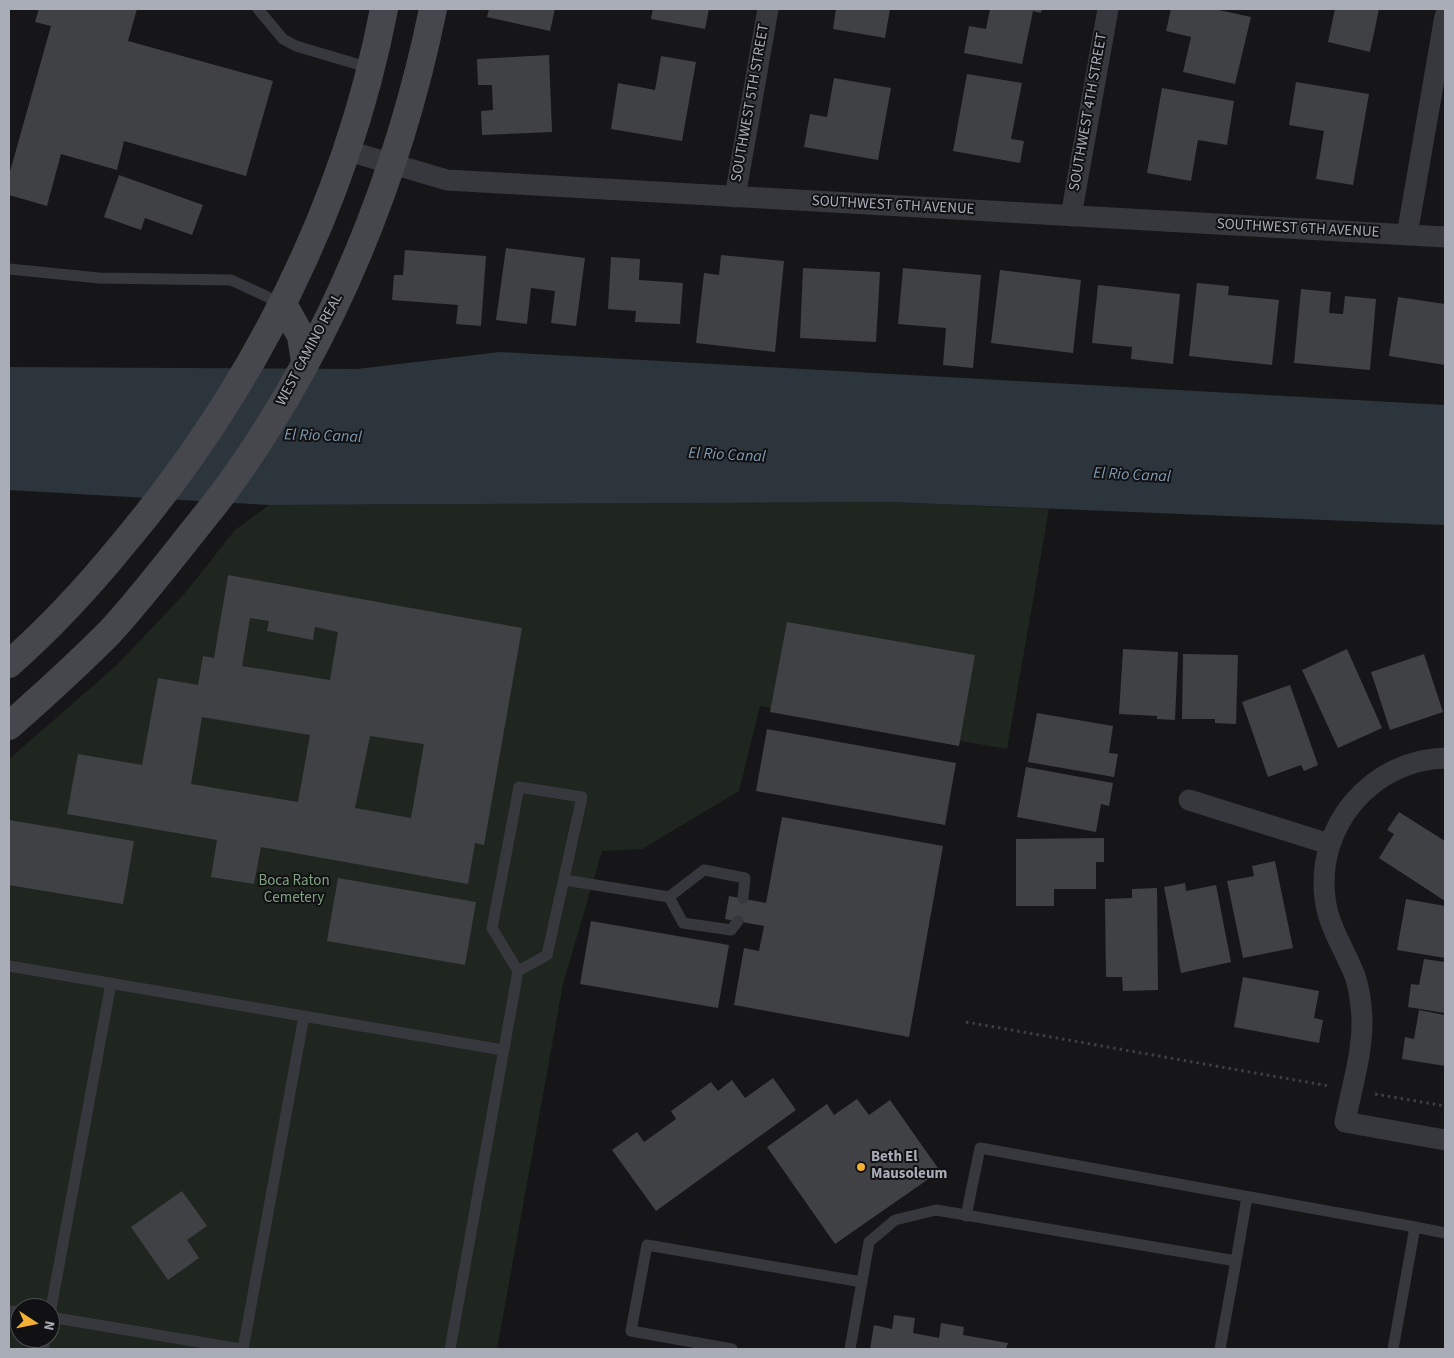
<!DOCTYPE html>
<html>
<head>
<meta charset="utf-8">
<style>
  body { margin:0 }
  #map { position:relative; width:1454px; height:1358px; overflow:hidden; background:#161618; font-family:"Source Sans 3",sans-serif }
  canvas { display:block }
  .frame { position:absolute; inset:0; border:10px solid #a8adb8; pointer-events:none }
  .north { position:absolute; left:10px; top:1298px; width:50px; height:50px; box-sizing:border-box; background:#111113; border:1px solid #4d4f55; border-radius:50%; rotate:101deg; font-size:14px; font-weight:700; line-height:20px; text-align:center; color:#a8adb8 }
  .north::after { content:''; display:block; margin:auto; width:18px; height:22px; background:#f2b134; clip-path:polygon(50% 0,100% 100%,50% 72%,0 100%) }
</style>
</head>
<body>
<div id="map">
<canvas width="1454" height="1358"></canvas>
<div class="frame"></div>
<div class="north">N</div>
</div>
<script>
const ctx = document.querySelector('canvas').getContext('2d');
ctx.lineJoin = 'round';
function fill(path, color) {
  ctx.fillStyle = color;
  ctx.fill(path, 'evenodd');
}
function stroke(path, color, width, dash) {
  ctx.strokeStyle = color;
  ctx.lineWidth = width;
  ctx.lineCap = dash ? 'butt' : 'round';
  ctx.setLineDash(dash || []);
  ctx.stroke(path);
}
function drawText(font, color, halo, rows, align = 'center') {
  ctx.font = font + ' "Source Sans 3",sans-serif';
  ctx.lineWidth = 4;
  ctx.setLineDash([]);
  ctx.textBaseline = 'middle';
  ctx.strokeStyle = halo;
  ctx.fillStyle = color;
  for (const [text, x, y, turn = 0] of rows) {
    ctx.save();
    ctx.translate(x, y);
    ctx.rotate((+turn || 0) * Math.PI / 180);
    ctx.textAlign = isNaN(turn) ? turn : align;
    if (halo) ctx.strokeText(text, 0, 0);
    ctx.fillText(text, 0, 0);
    ctx.restore();
  }
}
fill(new Path2D(`
  M891,502L1049,509L1007,749L760,706L739,791L642,849L602,851L563,984L497,1349H9V759L117,665L185,593L235,530L269,505ZM20,1308H50V1338H20Z`), '#1e261f');
fill(new Path2D(`
  M500,352L1445,405V525L891,502L269,505L9,490V367L357,369Z`), '#2c353c');
fill(new Path2D(`
  M39,9H137L128,41L273,81L246,176L124,141L117,170L61,154L47,206L9,195V175L51,26L35,22Z
  M489,9H555L550,31L487,17Z
  M653,9H709L705,29L651,19Z
  M836,9H890L885,38L833,29Z
  M990,9H1042L1041,13L1033,11L1022,64L964,53L969,26L986,29Z
  M1171,9H1214L1251,17L1235,84L1183,72L1191,37L1166,31Z
  M1335,9H1379L1370,52L1328,42Z
  M549,55L552,132L482,135L481,111L493,110L492,85H478L477,59Z
  M661,56L696,62L682,141L611,129L618,83L655,90Z
  M967,74L1022,83L1011,139L1024,141L1020,163L953,151Z
  M834,78L891,88L878,160L804,147L810,114L827,117Z
  M1296,82L1369,94L1353,185L1316,179L1324,131L1289,125Z
  M1162,88L1234,101L1227,145L1198,140L1191,181L1147,173Z
  M119,175L203,205L192,235L145,218L141,230L104,217Z
  M506,248L585,258L576,326L551,323L555,291L531,288L527,324L496,320Z
  M405,250L486,256L481,326L456,324L458,305L392,300L394,275H403Z
  M721,255L784,261L775,352L696,343L704,273L719,275Z
  M611,257L640,259L639,280L683,283L680,324L635,322L636,311L608,309Z
  M803,268L880,272L876,342L800,338Z
  M903,268L981,275L973,368L943,365L946,328L898,324Z
  M1000,270L1081,280L1073,353L991,343Z
  M1197,283L1229,286L1228,295L1279,300L1272,365L1189,356Z
  M1098,285L1180,294L1173,364L1131,359L1132,347L1092,343Z
  M1301,289L1331,292L1329,313L1343,314L1345,296L1376,299L1370,370L1294,363Z
  M1398,297L1445,304V365L1389,356Z
  M228,575L522,628L484,845L475,843L468,884L261,847L254,884L211,877L217,840L67,814L78,754L142,765L158,678L198,685L203,656L214,658ZM250,618L269,621L267,631L313,640L315,627L338,632L330,680L242,666ZM202,717L310,735L298,802L191,784ZM370,736L424,744L411,818L355,808Z
  M787,622L975,655L959,746L770,712Z
  M1123,649L1178,652L1175,720L1157,719V716L1119,714Z
  M1347,649L1382,728L1338,748L1302,670Z
  M1183,654L1238,655L1236,724L1215,723V719H1182Z
  M1424,654L1443,712L1390,730L1371,672Z
  M1290,685L1318,765L1304,771L1301,765L1268,777L1242,702Z
  M1037,713L1113,726L1109,753L1118,754L1114,777L1028,762Z
  M767,729L956,763L945,825L756,791Z
  M1026,767L1113,783L1109,806L1101,804L1096,832L1017,817Z
  M1399,812L1445,841V901L1379,858L1394,834L1387,830Z
  M782,817L943,846L909,1037L734,1005L744,948L759,951L764,926L725,919L729,896L766,903Z
  M9,820L134,841L123,904L9,885Z
  M1104,838V862H1096V889H1054V906H1016V839Z
  M1275,861L1293,948L1243,958L1227,881L1254,876L1252,866Z
  M338,878L476,902L465,965L327,941Z
  M1185,883L1186,891L1216,885L1231,962L1181,973L1164,887Z
  M1157,888L1158,990L1123,991L1122,977H1106L1105,899L1132,898V889Z
  M1406,899L1445,906V958L1397,950Z
  M591,921L729,945L718,1008L580,984Z
  M1424,959L1445,962V1013L1408,1007L1411,984L1419,985Z
  M1243,977L1319,991L1314,1018L1323,1020L1319,1043L1234,1027Z
  M1419,1010L1445,1015V1066L1402,1059L1405,1037L1414,1039Z
  M773,1078L796,1110L656,1211L612,1150L637,1132L644,1142L676,1119L671,1111L711,1082L718,1091L732,1080L745,1098Z
  M857,1099L869,1115L890,1100L940,1171L835,1244L767,1147L827,1104L834,1115Z
  M182,1191L207,1226L187,1240L199,1258L168,1280L131,1227Z
  M894,1315L915,1318L913,1333L939,1338L941,1323L964,1327L963,1335L1008,1343L1006,1349H870L874,1325L892,1329Z`), '#404145');
stroke(new Path2D(`
  M966,1022L1329,1086
  M1375,1094L1445,1106`), '#3d3f44', 3, [2.5, 4]);
stroke(new Path2D(`
  M258,9L283,39L296,46L370,68
  M9,269L99,278L231,280L283,304
  M519,787L582,797L547,955L518,971L492,928Z
  M565,880L669,897L683,923L731,930L738,921
  M669,897L704,870L745,878L743,898
  M9,966L503,1050
  M966,1216L980,1148L1415,1227L1393,1349
  M1415,1227L1445,1233
  M9,1311L20,1312
  M50,1314L111,983
  M50,1317L241,1349
  M43,1349L46,1338
  M243,1349L304,1016
  M450,1349L518,971
  M732,1349L631,1331L647,1245L862,1282
  M850,1349L869,1242L895,1220L936,1210L1236,1261L1247,1197
  M1220,1349L1236,1261`), '#37383d', 11);
stroke(new Path2D(`
  M345,150L447,180L1445,237
  M735,197L768,9
  M1071,216L1108,9
  M1407,235L1445,16
  M1445,758C1372,760 1316,825 1325,898C1328,926 1345,950 1355,976C1358,985 1360,996 1361,1006C1366,1043 1352,1085 1345,1122L1445,1140
  M1189,800L1329,844`), '#37383d', 21);
stroke(new Path2D(`
  M283,304L301,336L305,362
  M9,664C51,627 88,587 123,544C252,391 346,206 384,9
  M9,726C43,696 77,665 109,633C135,605 159,574 183,544C200,522 219,500 235,477C333,338 399,175 433,9`), '#45474d', 28);
for (const [x, y, r, color] of [
  [861,1167,5,"#f2b134"]
]) {
  const dot = new Path2D();
  dot.arc(x, y, r, 0, 2 * Math.PI);
  ctx.fillStyle = color;
  ctx.fill(dot);
  stroke(dot, '#111113', 2);
}
drawText('15px', '#a8adb8', '#111113', [
  ["SOUTHWEST 5TH STREET",751,103,-80],
  ["SOUTHWEST 4TH STREET",1089,112,-80],
  ["SOUTHWEST 6TH AVENUE",893,206,3],
  ["SOUTHWEST 6TH AVENUE",1298,229,3],
  ["WEST CAMINO REAL",310,350,-62]
]);
drawText('15px', '#7fa381', '#111113', [
  ["Boca Raton",294,882],
  ["Cemetery",294,899]
]);
drawText('bold 15px', '#a8adb8', '#111113', [
  ["Beth El",871,1158],
  ["Mausoleum",871,1175]
], 'left');
drawText('italic 16px', '#7f9bb3', '#111113', [
  ["El Rio Canal",323,437,2],
  ["El Rio Canal",727,456,3],
  ["El Rio Canal",1132,476,3]
]);
</script>
</body>
</html>
